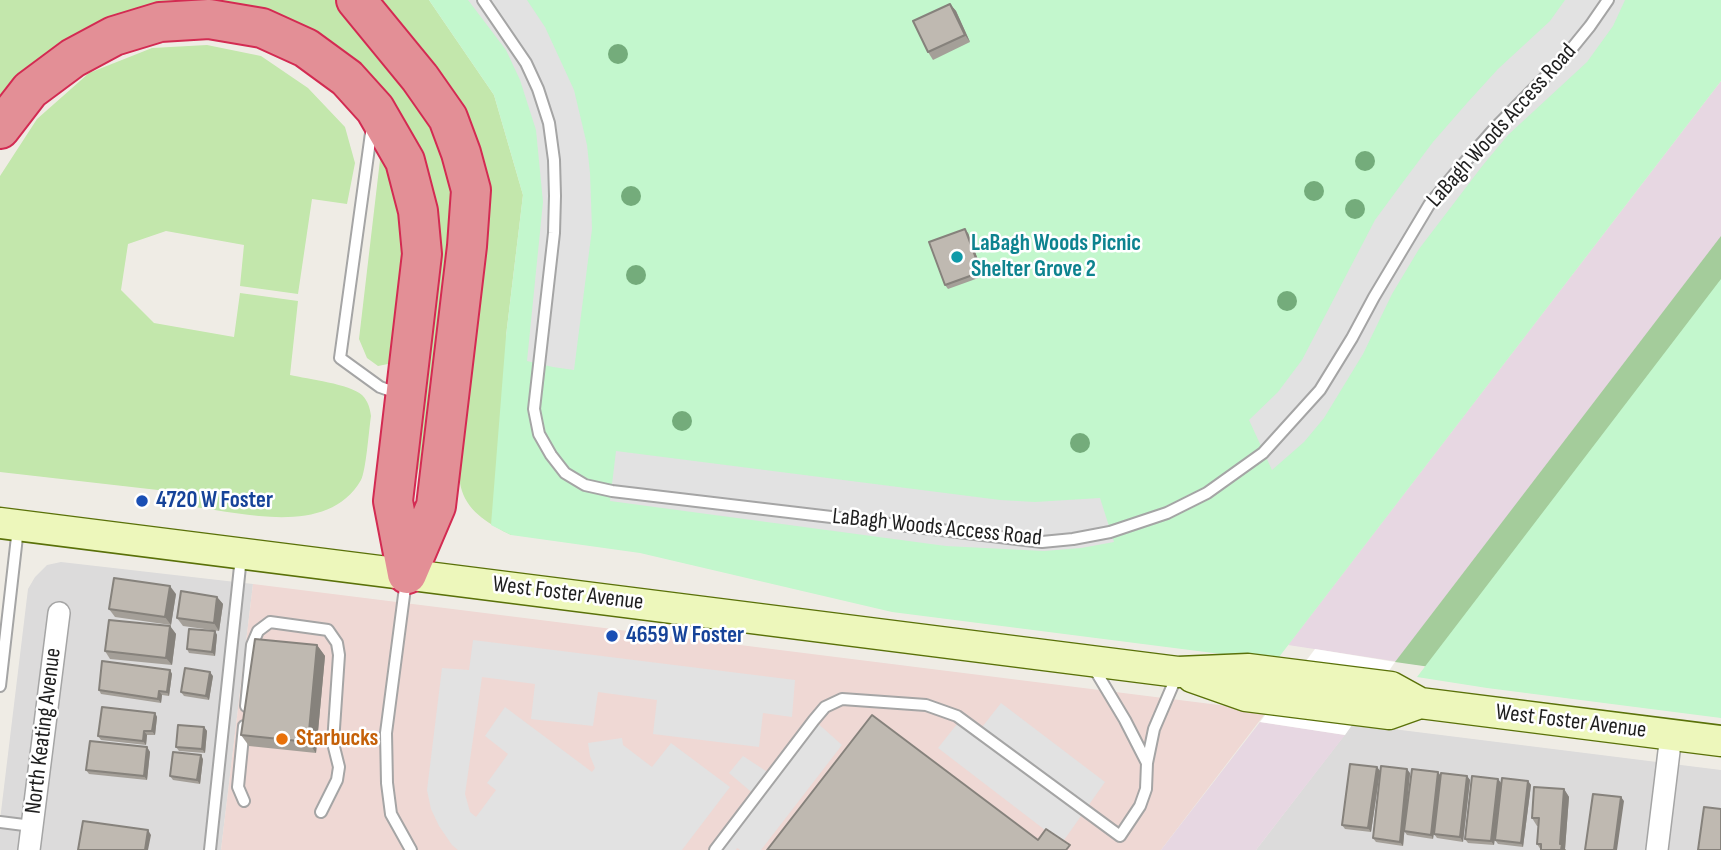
<!DOCTYPE html>
<html>
<head>
<meta charset="utf-8">
<style>
  body { margin:0 }
  canvas { display:block; background:#efece5 }
</style>
</head>
<body>
<canvas width="1721" height="850"></canvas>
<script>
const ctx = document.querySelector('canvas').getContext('2d');
ctx.lineJoin = 'round';
function fill(path, color) {
  ctx.fillStyle = color;
  ctx.fill(path, 'evenodd');
}
function stroke(path, color, width, dash) {
  ctx.strokeStyle = color;
  ctx.lineWidth = width;
  ctx.lineCap = dash ? 'butt' : 'round';
  ctx.setLineDash(dash || []);
  ctx.stroke(path);
}
function drawText(font, color, halo, rows, align = 'center') {
  ctx.font = font + ' "Sofia Sans Condensed",sans-serif';
  ctx.lineWidth = 5;
  ctx.setLineDash([]);
  ctx.textBaseline = 'middle';
  ctx.strokeStyle = halo;
  ctx.fillStyle = color;
  for (const [text, x, y, turn = 0] of rows) {
    ctx.save();
    ctx.translate(x, y);
    ctx.rotate((+turn || 0) * Math.PI / 180);
    ctx.textAlign = isNaN(turn) ? turn : align;
    if (halo) ctx.strokeText(text, 0, 0);
    ctx.fillText(text, 0, 0);
    ctx.restore();
  }
}
fill(new Path2D(`
  M61,562L253,584L221,850H0V820L28,589L35,577L47,565Z
  M1353,724L1721,770V850H1256Z`), '#dcdbdb');
fill(new Path2D(`
  M253,584L1267,711L1161,850H221Z`), '#efd8d4');
fill(new Path2D(`
  M1721,81V279L1426,666L1288,645Z
  M1260,722L1345,735L1256,850H1161Z`), '#e7d7e2');
fill(new Path2D(`
  M0,0H339L441,137L456,207L448,237L424,452L414,484L439,242L378,96L170,11L0,111Z
  M377,0H429L494,95L523,195L506,336L511,535C491,525 469,513 462,491C459,482 459,472 457,463L480,177Z
  M207,45L261,56L308,88L345,127L355,163L347,204L312,199L298,294L240,286L244,245L166,231L128,244L121,290L154,323L234,337L240,293L298,301L290,375C308,379 350,384 362,395C368,401 370,408 371,416C369,429 366,471 361,480C329,536 247,514 195,507L193,494L0,472V176L37,119L89,73L152,48Z
  M388,158L405,233L390,358L388,364L378,366L367,358L359,339L380,160Z`), '#c3e7ac');
fill(new Path2D(`
  M1721,236V471L1564,686L1395,662Z`), '#a4cc9b');
fill(new Path2D(`
  M429,0H1721V81L1276,661L892,612L640,553L511,535L491,525L506,336L523,195L494,95Z
  M1721,279V718L1487,688L1417,677Z`), '#c3f7cd');
fill(new Path2D(`
  M468,0H527L545,27L574,90L587,145L590,173L592,229L574,370L553,367L527,361L543,202L536,130L520,80L506,50Z
  M1565,0H1625L1613,26L1587,62L1508,135L1483,165L1419,249L1392,294L1363,354L1324,418L1304,442L1272,470L1249,420L1278,392L1302,360L1375,220L1400,186L1433,142L1467,103L1498,69L1550,21Z
  M616,451L1000,500L1035,502L1100,498L1114,542L1081,548L1044,551L946,546L610,501Z
  M473,640L795,680L792,717L763,713L759,747L653,734L657,700L598,692L593,726L531,719L535,684L482,677L465,794L470,812L476,817L496,790L487,783L508,754L485,736L505,707L592,772L595,768L590,756L588,743L622,738L623,745L652,767L671,743L730,787L682,850H458L452,845L439,826L431,809L427,790L442,668L469,670Z
  M1001,703L1105,782L1062,843L938,748L961,719L979,731Z
  M814,720L842,745L761,850H740L737,848L736,850H715L756,796L729,773L743,756L772,775Z`), '#e2e2e2');
fill(new Path2D(`
  M1315,649L1395,662L1345,735L1260,722Z`), '#fff');
const lane = new Path2D(`
  M483,0L526,63L538,89L549,123L554,160L555,196L554,233L534,409L539,434L551,455L565,473L585,485L612,491L1042,542L1073,539L1110,532L1167,513L1207,493L1263,453L1320,390L1352,338L1374,297L1429,205L1458,170L1496,127L1564,58L1590,26L1608,0
  M372,126L340,358L380,387L397,393
  M406,580L386,733L387,783L391,814L411,850
  M1092,665L1125,720L1147,763
  M0,686L18,528
  M246,706L252,645L258,631L270,622L328,630L337,643L339,655L333,743L339,767L337,780L321,812
  M244,726L238,787L244,801
  M0,822L32,826
  M210,850L241,557
  M715,850L814,720L825,707L842,699L926,705L957,716L1120,836L1140,806L1146,789L1147,763L1154,729L1178,673`);
const street = new Path2D(`
  M29,850L59,613
  M1657,850L1671,735`);
const secondary = new Path2D(`
  M0,523L1178,672L1248,669L1391,687L1420,703L1721,741
  M1192,677L1246,696L1389,714L1420,703`);
const highway = new Path2D(`
  M356,0L420,78L448,118L461,153L471,190L467,246L436,506L407,574
  M0,129L30,90L73,58L114,36L160,22L209,19L262,28L306,48L347,78L375,109L405,161L418,211L422,254L393,501L407,574`);
stroke(lane, '#a5a5a5', 14);
stroke(street, '#a5a5a5', 24);
stroke(secondary, '#5a7109', 33);
stroke(highway, '#d32b52', 42);
stroke(lane, '#fff', 10);
stroke(street, '#fff', 21);
stroke(secondary, '#edf7bb', 30);
stroke(highway, '#e38f96', 38);
ctx.fillStyle = '#74ac7b';
for (const [x, y] of [
  [618,54],
  [1365,161],
  [1314,191],
  [631,196],
  [1355,209],
  [636,275],
  [1287,301],
  [682,421],
  [1080,443]
]) {
  ctx.beginPath();
  ctx.arc(x, y, 10, 0, 2 * Math.PI);
  ctx.fill();
}
fill(new Path2D(`
  M950,4L956,11L970,42L933,60L928,52Z
  M968,233L984,276L948,289L945,285Z
  M176,594L171,625L115,617L109,609Z
  M217,597L223,604L219,631L183,626L177,618Z
  M170,626L176,634L172,665L110,659L105,651Z
  M215,631L217,635L215,656L189,653L187,649Z
  M317,645L325,656L316,753L249,746L241,735Z
  M170,670L172,674L169,696L162,695L161,703L101,694L99,690Z
  M213,676L209,700L184,696L181,692Z
  M155,713L157,717L155,735H147L146,745L101,740L98,736Z
  M204,727L207,731L205,753L179,751L176,747Z
  M147,747L150,752L147,780L89,774L86,770Z
  M203,759L200,784L173,780L170,776Z
  M1377,767L1380,771L1371,832L1345,829L1342,825Z
  M1410,773L1403,846L1376,842L1373,838Z
  M1441,776H1467L1470,780L1463,842L1437,838L1434,834L1438,802L1433,839L1407,835L1404,831Z
  M1498,779L1501,783L1494,845L1468,843L1465,839Z
  M1528,781L1531,785L1523,847L1498,844L1495,840Z
  M1564,789L1569,797L1565,849L1566,850H1541L1537,844L1538,826H1537L1532,818Z`), '#a49f98');
fill(new Path2D(`
  M950,4L956,11L970,42L965,35Z
  M965,229L968,233L984,276L981,272Z
  M170,586L176,594L171,625L165,617Z
  M217,597L223,604L219,631L214,623Z
  M170,626L176,634L172,665L166,658Z
  M215,631L217,635L215,656L212,652Z
  M317,645L325,656L316,753L308,742Z
  M170,670L172,674L169,696L167,692Z
  M210,672L213,676L209,700L206,696Z
  M159,691L162,695L161,703L158,699Z
  M155,713L157,717L155,735L152,731Z
  M204,727L207,731L205,753L202,749Z
  M144,731L147,735L146,745L143,741Z
  M147,747L150,752L147,780L144,776Z
  M201,755L203,759L200,784L197,780Z
  M1377,767L1380,771L1371,832L1368,828Z
  M1407,769L1410,773L1403,846L1400,842Z
  M1438,772L1441,776L1433,839L1431,835Z
  M1467,776L1470,780L1463,842L1460,837Z
  M1498,779L1501,783L1494,845L1491,841Z
  M1528,781L1531,785L1523,847L1521,843Z
  M1564,789L1569,797L1565,849L1566,850H1561L1560,844Z
  M1621,797L1624,801L1617,850H1614Z
  M148,830L151,835L148,850H145Z`), '#86827c');
const building = new Path2D(`
  M950,4L965,35L928,52L913,21Z
  M965,229L981,272L945,285L929,242Z
  M114,578L170,586L165,617L109,609Z
  M181,591L217,597L214,623L177,618Z
  M109,620L170,626L166,658L105,651Z
  M189,629L215,631L212,652L187,649Z
  M255,639L317,645L308,742L241,735Z
  M102,661L170,670L167,692L159,691L158,699L99,690Z
  M185,668L210,672L206,696L181,692Z
  M102,707L155,713L152,731H144L143,741L98,736Z
  M872,715L1038,840L1046,829L1070,845L1066,850H767Z
  M178,725L204,727L202,749L176,747Z
  M90,741L147,747L144,776L86,770Z
  M173,752L201,755L197,780L170,776Z
  M1350,764L1377,767L1368,828L1342,825Z
  M1381,766L1407,769L1400,842L1373,838Z
  M1412,769L1438,772L1431,835L1404,831Z
  M1441,773L1467,776L1460,837L1434,834Z
  M1472,776L1498,779L1491,841L1465,839Z
  M1502,778L1528,781L1521,843L1495,840Z
  M1534,787L1564,789L1560,844H1562L1561,850H1541V844H1537L1539,818H1532Z
  M1593,794L1621,797L1614,850H1585Z
  M1704,807L1721,809V850H1698Z
  M83,821L148,830L145,850H78Z`);
fill(building, '#bfb9b1');
stroke(building, '#86827c', 2);
for (const [x, y, r, color] of [
  [957,257,7,"#0f9aa8"],
  [142,501,7,"#1a4fb4"],
  [612,636,7,"#1a4fb4"],
  [282,739,7,"#e8710a"]
]) {
  const dot = new Path2D();
  dot.arc(x, y, r, 0, 2 * Math.PI);
  ctx.fillStyle = color;
  ctx.fill(dot);
  stroke(dot, '#fff', 2.5);
}
drawText('23px', '#1e1e1e', '#fff', [
  ["LaBagh Woods Access Road",1502,126,-48],
  ["LaBagh Woods Access Road",937,528,6],
  ["West Foster Avenue",568,594,7],
  ["West Foster Avenue",1571,722,7],
  ["North Keating Avenue",44,731,-83]
]);
drawText('bold 23px', '#0d838f', '#fff', [
  ["LaBagh Woods Picnic",971,244],
  ["Shelter Grove 2",971,270]
], 'left');
drawText('bold 23px', '#164399', '#fff', [
  ["4720 W Foster",156,501],
  ["4659 W Foster",626,636]
], 'left');
drawText('bold 23px', '#c56008', '#fff', [
  ["Starbucks",296,739]
], 'left');
</script>
</body>
</html>
